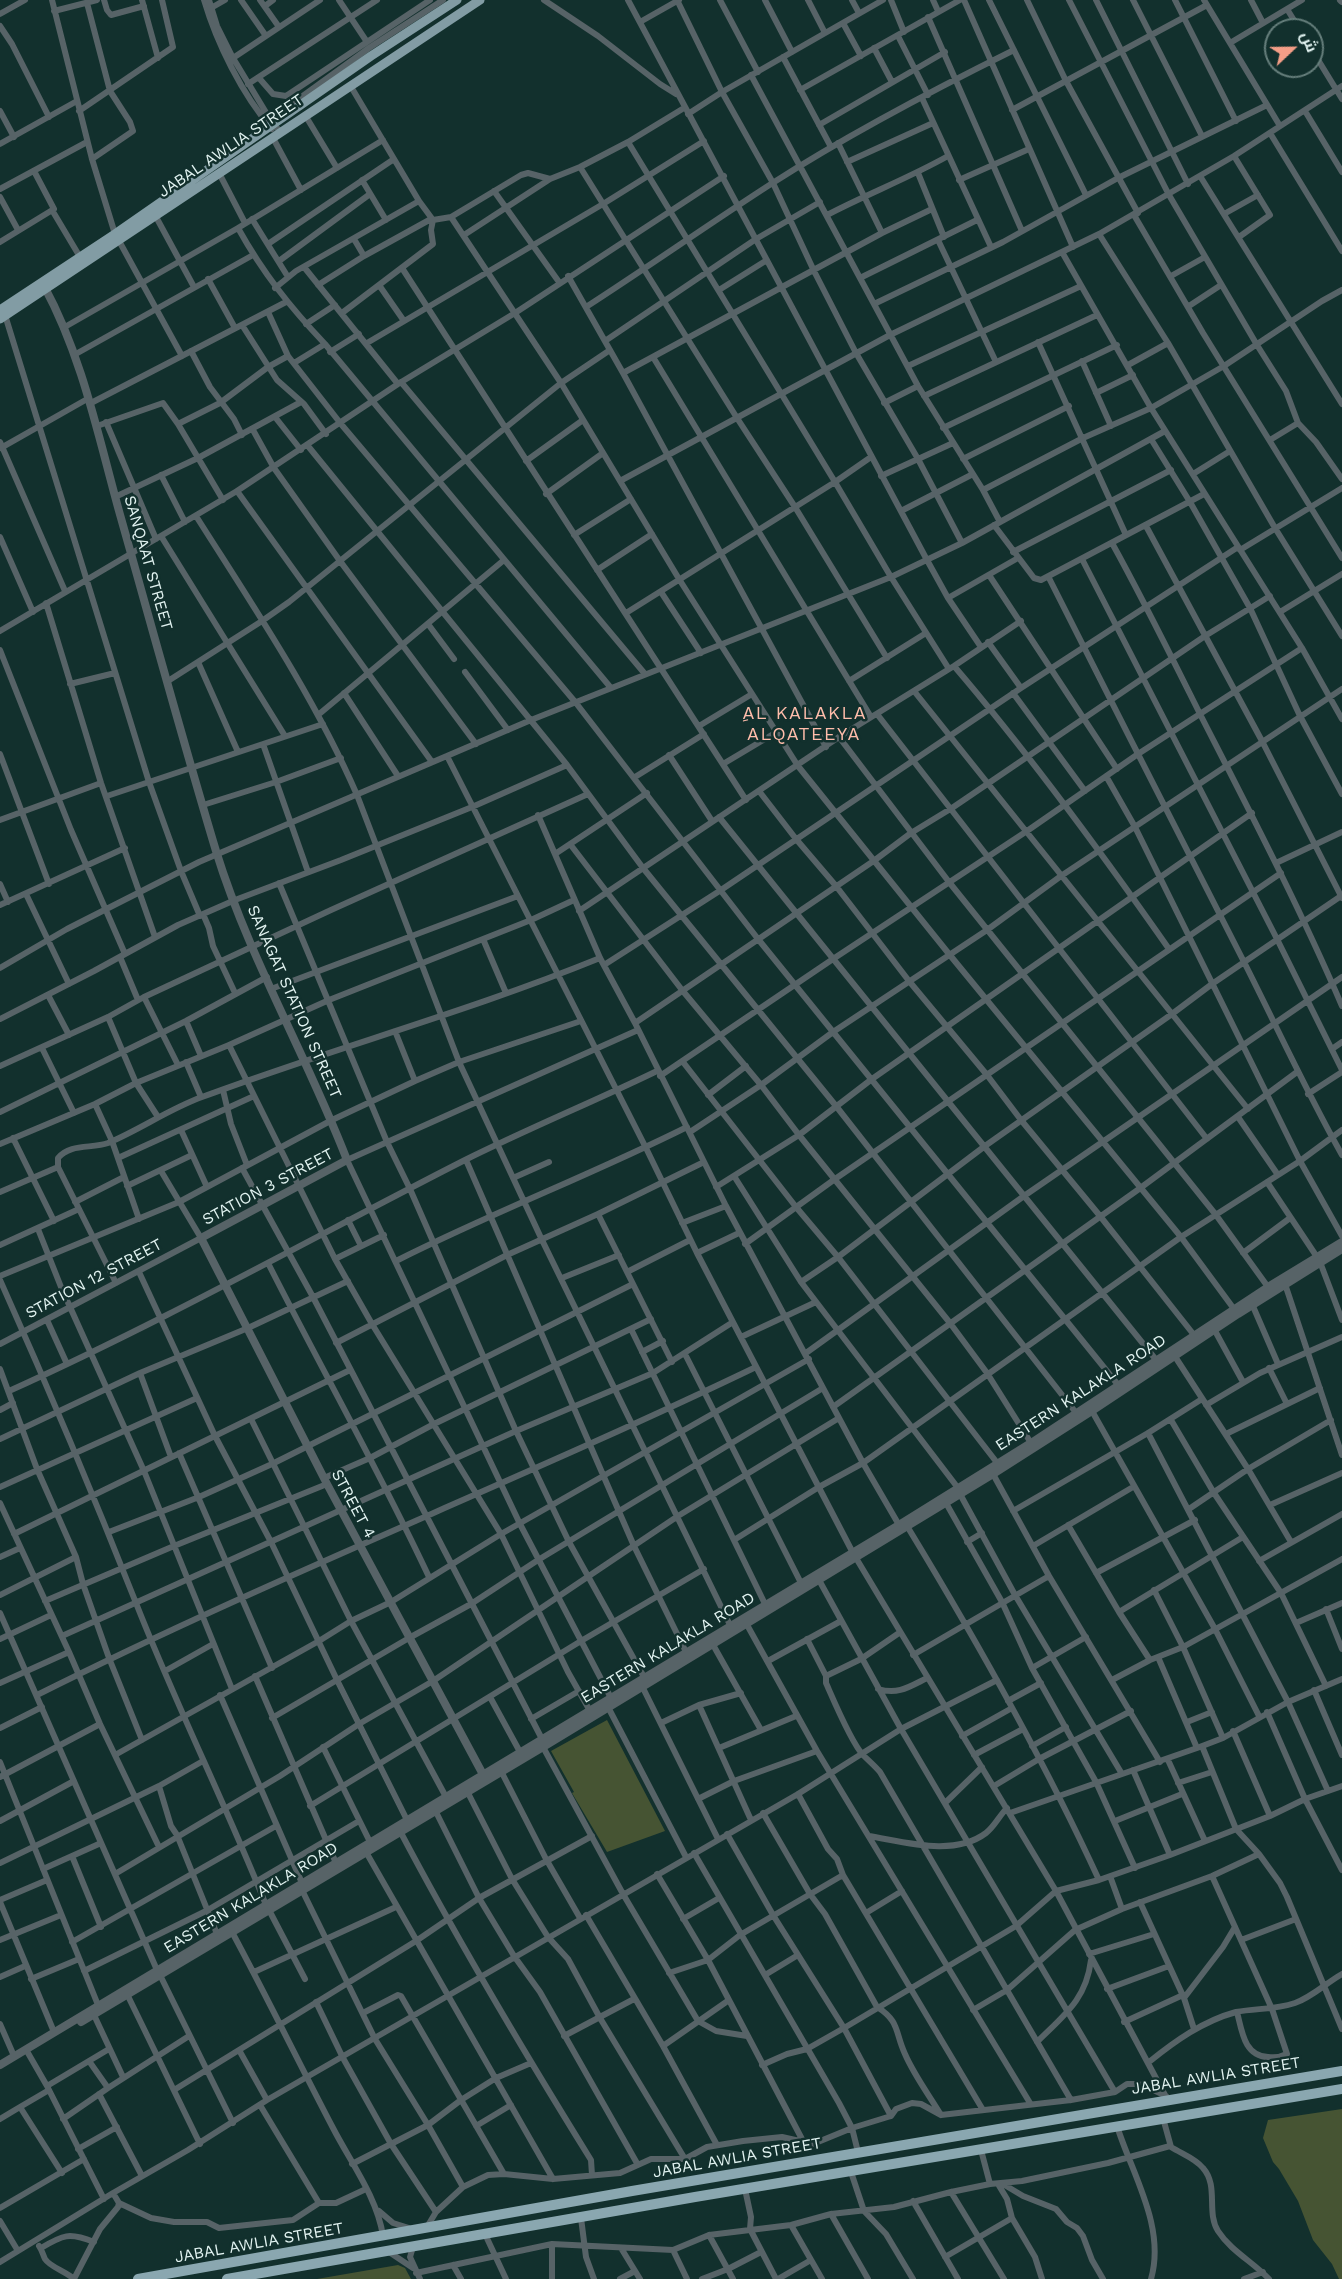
<!DOCTYPE html>
<html>
<head>
<meta charset="utf-8">
<style>
  body { margin:0 }
  #map { position:relative; width:1342px; height:2279px; overflow:hidden; background:#12302d; font-family:"Work Sans",Cairo,sans-serif }
  canvas { display:block }
  .north { position:absolute; left:1264px; top:18px; width:60px; height:60px; box-sizing:border-box; background:#12302d; border:2px solid #657e7b; border-radius:50%; rotate:68deg; font-size:16px; font-weight:700; line-height:24px; text-align:center; color:#e2f3f1 }
  .north::after { content:''; display:block; margin:auto; width:21px; height:27px; background:#f49e87; clip-path:polygon(50% 0,100% 100%,50% 72%,0 100%) }
</style>
</head>
<body>
<div id="map">
<canvas width="1342" height="2279"></canvas>
<div class="north">ش</div>
</div>
<script>
const ctx = document.querySelector('canvas').getContext('2d');
ctx.lineJoin = 'round';
function fill(path, color) {
  ctx.fillStyle = color;
  ctx.fill(path, 'evenodd');
}
function stroke(path, color, width, dash) {
  ctx.strokeStyle = color;
  ctx.lineWidth = width;
  ctx.lineCap = dash ? 'butt' : 'round';
  ctx.setLineDash(dash || []);
  ctx.stroke(path);
}
function drawText(font, color, halo, rows, align = 'center') {
  ctx.font = font + ' "Work Sans",sans-serif';
  ctx.lineWidth = 5;
  ctx.setLineDash([]);
  ctx.textBaseline = 'middle';
  ctx.strokeStyle = halo;
  ctx.fillStyle = color;
  for (const [text, x, y, turn = 0] of rows) {
    ctx.save();
    ctx.translate(x, y);
    ctx.rotate((+turn || 0) * Math.PI / 180);
    ctx.textAlign = isNaN(turn) ? turn : align;
    if (halo) ctx.strokeText(text, 0, 0);
    ctx.fillText(text, 0, 0);
    ctx.restore();
  }
}
fill(new Path2D(`
  M607,1720L665,1831L607,1852L572,1793L574,1792L551,1751Z
  M1342,2109V2279H1339L1332,2264L1313,2240L1298,2201L1279,2169L1273,2162L1263,2138L1268,2120Z
  M398,2265L405,2268L411,2279H317Z`), '#465433');
stroke(new Path2D(`
  M52,0L92,159L115,234
  M104,0L107,10L111,15L144,6
  M142,0L158,58
  M204,0C217,44 242,94 272,129
  M209,0L217,26L233,58L273,124L281,132
  M241,0L266,36
  M260,0L279,27
  M339,0L367,42
  M544,0L598,36L660,84L676,94
  M628,0L927,560L948,598L981,647
  M677,0L722,92L773,183L814,271L856,353L918,459L962,543
  M720,0L758,72
  M765,0L792,52
  M808,0L825,33
  M852,0L859,13
  M891,0L904,32
  M933,0L938,11
  M964,0L1073,247
  M989,0L1086,195
  M1027,0L1066,81L1138,213
  M1069,0L1169,195L1257,345L1286,391L1298,423L1316,442L1342,479
  M1096,0L1188,184
  M1133,0L1202,136
  M1175,0L1236,121
  M1204,0L1280,126
  M1251,0L1263,23
  M87,3L110,91L130,122L133,131L92,159
  M265,6L273,0
  M211,8L225,0
  M1287,9L1300,30
  M54,11L97,0
  M0,14L25,0
  M928,17L1022,231
  M640,22L679,0
  M843,23L861,56
  M0,26L12,44L49,117
  M898,36L928,95
  M1230,43L1302,0
  M874,48L892,82
  M1312,50L1342,99
  M783,57L831,147
  M233,58L320,0
  M751,75L918,386L983,490L1000,522
  M259,78L273,94L286,96L430,0
  M248,84L377,0
  M350,85L419,201L433,220
  M800,90L960,0
  M922,98L991,247
  M1012,110L1207,5
  M0,111L14,137
  M79,111L173,47L162,0
  M1305,111L1342,172
  M688,114L722,92L883,0
  M305,115L337,168
  M271,119L369,48L443,0
  M819,125L945,52
  M1270,133L1342,251
  M273,138L301,190
  M383,140L238,228C263,273 290,307 325,344L611,688
  M628,142L835,482L891,577L949,669
  M838,143L882,233
  M0,144L77,101
  M1234,156L1270,215L1239,237
  M847,162L933,123
  M580,167L737,418L795,507L887,658
  M219,173L245,223
  M918,173L944,237
  M1200,176L1342,404
  M362,180L386,220
  M959,180L1029,149
  M0,189L87,142
  M494,191L559,282
  M0,197L18,230
  M52,210L80,257
  M1224,214L1258,195
  M155,215L194,287
  M827,215C867,194 909,178 948,156
  M1134,215L1203,333L1342,558
  M451,217L561,383L679,579L798,766L949,954L1181,1237L1234,1309
  M252,219L288,277
  M433,220L451,217L521,175L528,173L550,179
  M1099,234L1168,343L1275,528L1342,636
  M464,235L550,179L580,167L628,142L684,108
  M118,239L182,356
  M354,239L364,256
  M938,240L996,362
  M0,242L54,209L34,171
  M268,244L394,159
  M1062,252L1151,408L1302,648L1342,719
  M279,261L370,194
  M304,267L398,384
  M402,268L746,800
  M568,276L623,373L826,747
  M1171,276L1205,257
  M860,278L977,220
  M208,279L235,328
  M318,285L364,256L431,219
  M379,285L404,321
  M275,288L296,271L419,201
  M719,290L767,260
  M874,304L1003,242L1118,178L1267,105
  M1189,306L1221,285
  M586,307C648,267 709,224 771,184C849,134 931,91 1014,50
  M268,312L288,356
  M342,313L433,244L431,230L433,220
  M5,315L149,782L181,871L200,916
  M306,324L335,305
  M242,325L277,380L304,404L326,434
  M63,328L238,228
  M605,341L756,239L820,202
  M1038,342L1126,535
  M367,343L603,204L704,141
  M191,351L210,387L234,419L242,435
  M330,352L359,334
  M74,355L253,255
  M653,357L871,717
  M1082,361L1111,426
  M294,363L325,344
  M1128,365L1168,343
  M908,366L1081,286
  M623,373L882,233L932,209
  M401,382L645,674
  M1096,393L1133,375
  M924,396L1097,315
  M91,403L286,302
  M884,403L918,386
  M275,417L301,450
  M106,422L156,539
  M178,424L220,403L268,367L288,356L341,424L576,703L758,939L1119,1386
  M97,426L163,403L178,424L223,500
  M943,428L1117,345
  M253,430L274,468L340,561L476,744
  M1151,439L1190,502L1250,608L1300,716L1342,794
  M1270,440L1298,423
  M0,442L65,591
  M308,446L567,765L643,868L836,1106L1077,1414
  M1,448L89,398
  M963,459L1069,406
  M526,461L583,420
  M1193,474L1230,451
  M161,475L185,522
  M881,476L953,443
  M620,481L890,335L1099,234L1234,156L1342,86
  M983,490L1083,438L1151,408L1224,366L1322,301L1342,290
  M237,491L432,762
  M546,494L603,453
  M115,497L198,458L301,402
  M901,511L973,474
  M196,516C253,606 314,696 357,795L459,1062L542,1240L730,1625
  M994,525L1034,578L1041,580L1204,494
  M1146,526L1262,741L1342,898
  M574,535L631,499
  M161,536L285,736
  M0,537L33,612
  M1112,543C1143,599 1171,656 1200,714C1249,810 1299,906 1342,1006
  M1240,550L1342,488
  M1013,552L1171,470
  M1082,559L1277,939L1342,1070
  M597,570L652,534
  M989,575L1117,769
  M1049,578C1113,706 1178,832 1243,960C1276,1025 1306,1091 1342,1155
  M661,592L701,653
  M948,598L1018,558
  M46,603L101,783L155,937
  M1280,612L1342,574
  M626,613L835,482L871,457
  M428,624L454,659
  M0,631L237,491L398,384L515,313L724,176
  M988,642L1021,688
  M0,650L71,830L125,954
  M198,662L238,752
  M954,666C1031,756 1101,852 1169,949
  M465,672L508,730
  M168,681L262,621L289,602L561,383L610,350
  M849,681L926,633
  M70,684L115,673
  M914,691L1248,1109
  M344,693L398,776
  M1013,693L1085,791
  M877,714L1207,1139
  M318,715L504,560
  M699,726L752,694
  M839,737L949,882L1216,1215L1268,1287
  M263,744L308,872
  M0,754L49,884
  M669,755L712,821
  M447,756L646,1148L697,1253L853,1553
  M723,764L775,733
  M1106,776L1135,827L1300,1161L1342,1236
  M635,777L704,734
  M759,791L796,839L836,886L909,981L987,1075L1021,1120L1100,1216L1194,1335
  M107,796L323,724
  M203,805L276,782L341,758
  M538,815L600,958L635,1023L726,1206L863,1463L899,1525
  M719,817L1157,1361
  M0,820L101,783
  M570,844L682,990L761,1085L799,1135L950,1323L987,1373L1031,1443
  M555,854L647,793
  M1276,863L1342,832
  M279,883L387,1142L410,1189L516,1431L569,1542L644,1677
  M0,884L8,902
  M26,894L69,984
  M0,905L125,848
  M579,911L839,737L954,666L1021,621
  M203,914L209,928L213,946L235,993
  M483,939L506,993
  M120,957L138,1000
  M604,965L721,890L1021,688L1238,547
  M0,968L67,929L199,862L531,720L891,577L962,543L1165,431
  M271,989L518,896
  M48,995L69,1035
  M144,997L178,1065
  M108,1017L136,1083L158,1117
  M0,1019L94,971L178,925L235,900L341,860L472,807L567,765
  M186,1021L201,1056
  M635,1023L875,860L911,833L952,808L1205,636L1270,596
  M395,1031L415,1081
  M229,1045L335,1259L372,1324L501,1534L568,1672L590,1711
  M42,1048L74,1113
  M1332,1049L1342,1042
  M186,1062L201,1097
  M683,1062L796,1207L838,1257L998,1464
  M0,1066L108,1017L144,997L331,910L588,794
  M660,1076L833,959L1027,831L1138,754L1302,648
  M223,1090L231,1124L247,1165
  M1308,1094L1342,1072
  M708,1095L746,1066
  M95,1104L112,1141L139,1219
  M0,1112L186,1021L267,977
  M1238,1117L1278,1175
  M181,1130L207,1187
  M690,1132L761,1085L833,1032L987,930L1061,876L1342,689
  M13,1138L54,1221
  M0,1144L95,1104L136,1083L229,1045L329,1000L531,920L574,900
  M118,1158L254,1096
  M466,1160L634,1546L686,1652
  M242,1168L313,1297L542,1739
  M734,1176L801,1282L958,1488
  M513,1178L549,1162
  M1267,1182L1317,1257
  M127,1186L192,1155
  M716,1187L799,1135L872,1079L1252,813
  M0,1192L58,1167
  M75,1202L124,1177
  M598,1214L672,1362
  M348,1220L361,1246
  M682,1223L726,1206
  M38,1229L61,1287L144,1471L232,1689
  M745,1244L835,1179L1281,873
  M0,1245L79,1209
  M697,1253L739,1233
  M1243,1253L1290,1218
  M335,1259L384,1235
  M396,1261C491,1213 591,1175 687,1127
  M1320,1262L1342,1320
  M268,1263C321,1368 379,1470 429,1577
  M139,1272L215,1436L271,1542L337,1680L407,1820
  M627,1272L690,1240
  M0,1276L179,1202L332,1120L415,1081L459,1062L581,1021
  M562,1278L619,1255
  M0,1280C48,1387 93,1494 136,1603C176,1705 225,1803 266,1905
  M801,1282L838,1257L985,1146L1172,1014L1212,984L1341,896
  M116,1283L58,1167V1158C70,1143 92,1149 108,1143C141,1129 169,1109 202,1097C334,1048 470,1011 600,958
  M1285,1284L1342,1455
  M1252,1304L1278,1364
  M47,1320L67,1364
  M631,1329L765,1604
  M1214,1329L1243,1382
  M741,1337L816,1302
  M336,1343L507,1255L598,1214L704,1162
  M0,1344L201,1238L161,1171
  M642,1352L663,1341
  M806,1353L1024,1196L1342,977
  M685,1354L801,1583
  M1174,1355L1248,1469L1291,1542
  M1269,1368L1287,1404
  M0,1369L37,1469L76,1557L83,1584L109,1658L142,1740
  M140,1373L171,1457
  M9,1391C164,1321 312,1238 463,1161C527,1129 593,1102 657,1071
  M1206,1405L1260,1373L1342,1337
  M833,1407L1139,1189L1297,1072
  M0,1410L13,1403
  M1092,1411L1215,1629L1259,1716
  M251,1419L351,1621L446,1797
  M1171,1420L1214,1493L1281,1593L1326,1686
  M1148,1433L1288,1702L1328,1791
  M1226,1434L1320,1388
  M0,1439L140,1373L248,1328L348,1281
  M179,1453L272,1668
  M993,1474L1049,1576L1160,1762
  M324,1478L370,1458L434,1424L651,1319
  M0,1487L197,1398
  M960,1494L1015,1595L1122,1774
  M0,1503L69,1652L100,1724L159,1847
  M946,1503L1002,1602L1032,1668L1096,1782L1135,1868
  M1270,1505L1342,1473
  M1189,1509L1248,1469L1331,1420
  M1013,1511L1148,1433L1202,1399
  M1068,1525L1119,1612L1150,1660
  M907,1526C977,1641 1043,1758 1099,1880
  M109,1532L199,1497L272,1464L633,1284
  M14,1534L350,1370
  M734,1540L819,1487L863,1463L1181,1237L1300,1161L1342,1130
  M967,1542L982,1533
  M1033,1546L1133,1487
  M0,1557L20,1548
  M856,1558L1056,1891L1165,2095
  M1259,1561L1342,1514
  M1096,1573L1195,1520
  M819,1580L901,1729L1115,2092
  M1154,1590L1183,1647L1223,1738
  M0,1595L76,1557
  M45,1601L174,1546L327,1484
  M1326,1609L1342,1649
  M1119,1612L1243,1537
  M0,1613L157,1970
  M746,1623L817,1751L1030,2103
  M1296,1623L1342,1603
  M62,1636L516,1431L653,1373L733,1322
  M0,1639L51,1615
  M807,1639L826,1676V1683C834,1701 851,1742 863,1755C869,1761 874,1765 880,1772L1071,2100
  M712,1643L761,1730
  M913,1655L1049,1576
  M1158,1657L1197,1748
  M768,1661L841,1621
  M1032,1668L1086,1637
  M165,1671L213,1644
  M255,1676L336,1863
  M826,1676L861,1659L899,1633
  M1112,1680L1150,1660L1183,1647L1342,1559
  M0,1683L69,1652
  M642,1686L718,1839
  M878,1689C898,1695 909,1687 927,1678
  M1314,1690L1342,1755
  M37,1695C272,1577 519,1481 756,1367
  M220,1695L302,1883
  M490,1697L520,1752
  M611,1698L520,1524L347,1160L638,1030
  M1008,1701L1041,1683
  M699,1705L751,1820
  M608,1707L686,1857
  M1267,1712L1305,1799L1342,1870
  M272,1718L409,1638L471,1604L538,1560L823,1388
  M531,1719L579,1691
  M1187,1722L1212,1712
  M661,1723L699,1705L741,1693
  M0,1728L42,1707
  M1233,1731L1270,1816
  M962,1736L1012,1708
  M1032,1746L1066,1727
  M1202,1746L1236,1829L1259,1854L1280,1883L1287,1897L1342,2029
  M323,1747L370,1842
  M543,1747L623,1894L698,2021L716,2031L747,2036
  M719,1748L796,1716
  M115,1755L319,1641L351,1621L391,1602L501,1534L809,1359
  M974,1755L1023,1729
  M1168,1760L1205,1841
  M0,1762L98,2005
  M1133,1770L1170,1855
  M501,1771L546,1859L580,1918
  M0,1777L100,1724
  M1178,1783L1212,1772
  M159,1786L171,1826L177,1835L217,1934
  M994,1786L1039,1759L1131,1711
  M467,1791L512,1879L548,1937L568,1959L600,2018L685,2159
  M798,1794L828,1849L837,1859L843,1875L983,2110
  M698,1799L734,1781L817,1751
  M945,1803L982,1767
  M310,1806L581,1641L704,1569
  M435,1810L479,1898L514,1956L540,1992L638,2165
  M763,1813L810,1894L825,1914L877,2007C900,2021 895,2033 905,2054C914,2075 929,2095 941,2115
  M1010,1813L1197,1748L1223,1738L1288,1702L1342,1679
  M0,1821L74,1781
  M1115,1821L1182,1794
  M400,1831C459,1943 524,2052 591,2160L592,2175
  M727,1834L773,1915L844,2028L891,2116
  M869,1836C905,1842 954,1857 986,1833C995,1826 999,1816 1007,1808
  M366,1852L553,2179
  M694,1853L839,2103L852,2128L858,2152
  M72,1856L101,1927
  M0,1863L159,1786L203,1761
  M43,1869L101,1843
  M115,1874L280,1776L359,1724L433,1681L678,1516L839,1418
  M657,1874L708,1960L803,2141
  M1110,1876L1122,1909
  M1212,1876L1272,2009L1287,2054C1281,2057 1275,2058 1268,2057C1244,2056 1242,2031 1237,2012
  M302,1890L375,2039L428,2125L463,2187
  M0,1900L47,1880
  M0,1902L54,2032
  M1140,1902L1184,1998L1194,2029
  M269,1910L305,1979
  M866,1913L902,1891
  M586,1915L663,2046L717,2145
  M683,1919L719,1898
  M232,1932C267,1997 299,2063 333,2128C351,2163 377,2197 383,2236
  M0,1940L61,1915
  M1241,1940L1296,1919
  M72,1942L276,1826
  M1089,1954L1154,1934
  M84,1971L206,1911L359,1821
  M254,1972L396,1907
  M669,1973L708,1960L740,1935L843,1875
  M160,1975L233,2123
  M765,1975L798,1955
  M0,1977L25,1966
  M31,1979L79,1959
  M1107,1989L1169,1966
  M127,1994L200,2144
  M1184,1998L1223,1947L1235,1927
  M316,2002L343,2058L391,2144L436,2212
  M973,2010L1007,1990L1075,1930L1122,1909L1212,1876L1259,1854
  M363,2013L398,1995L401,1996L504,2174
  M94,2015L123,2077
  M1124,2022L1183,1995
  M0,2024L14,2056
  M564,2036L634,1999
  M1037,2042C1064,2015 1086,2000 1091,1960
  M663,2046L729,2000
  M239,2050L267,2100
  M28,2053L47,2086L104,2199
  M1149,2062C1175,2041 1203,2021 1236,2012C1256,2008 1274,2010 1295,2003C1312,1997 1326,1983 1342,1974
  M762,2065L787,2054L807,2049L844,2028L1016,1926L1056,1891L1099,1880L1170,1855L1270,1816L1305,1799L1342,1786
  M47,2086L109,2049
  M108,2088L189,2036
  M49,2090L20,2107L62,2173
  M174,2090L416,1941L479,1898L592,1836
  M99,2094L142,2176
  M260,2105L319,2203
  M1163,2118L1171,2147C1182,2154 1195,2158 1203,2168C1219,2186 1206,2212 1218,2231C1231,2251 1253,2262 1269,2279
  M0,2119L20,2107
  M63,2119L108,2088L89,2061
  M476,2126L511,2105
  M1117,2126C1132,2174 1166,2227 1151,2279
  M78,2149L117,2127
  M981,2150L990,2184
  M352,2164L428,2125L461,2100L496,2078L531,2063
  M851,2172L864,2211L886,2234L913,2279
  M998,2184L1007,2199L1012,2218L1035,2257L1042,2279
  M1003,2184L1023,2196L1056,2209L1067,2222L1077,2228L1083,2236L1092,2260L1103,2279
  M745,2189L751,2217L750,2229L776,2279
  M951,2192L1004,2279
  M913,2201L958,2279
  M119,2203L151,2218L174,2222H207L219,2228L293,2220L319,2203H336L366,2189
  M0,2208L84,2159
  M379,2211L393,2223L409,2228
  M831,2214L868,2279
  M581,2218L586,2257L594,2279
  M0,2221L18,2251
  M791,2225L822,2279
  M427,2227L436,2212L463,2187L488,2175L504,2174L553,2179L620,2173L651,2159H685L707,2147L743,2141L782,2137L813,2144L852,2128L891,2116L896,2109L912,2103L921,2104L941,2115L1071,2100L1115,2092L1127,2084H1134L1143,2085L1166,2096
  M485,2234L506,2279
  M709,2235L733,2279
  M39,2246C42,2250 43,2255 45,2259C50,2267 65,2271 74,2279
  M413,2247L410,2257L420,2279
  M41,2248C63,2235 69,2232 94,2242
  M621,2248L640,2279
  M673,2250L687,2279
  M389,2252L413,2268
  M945,2257L1012,2218
  M0,2262L113,2193L188,2150L267,2100L798,1794L901,1729L997,1680
  M453,2265L461,2279
  M416,2273L552,2244L673,2250L709,2235L791,2225L831,2214L894,2207L951,2192L990,2184L1022,2181L1108,2163L1170,2146
  M74,2279L100,2229L118,2207L119,2203L113,2193
  M552,2279V2244
  M620,2279L635,2271
  M702,2279L728,2269L761,2252
  M778,2279L811,2260
  M1244,2279L1263,2272`), '#576367', 6);
stroke(new Path2D(`
  M1341,0L1342,1
  M44,286C82,356 98,435 119,511C151,624 182,738 216,851C249,958 307,1056 347,1160L201,1238L327,1484L486,1780
  M81,2022L543,1747L993,1474L1092,1411L1238,1314L1342,1249
  M0,2065L899,1525L1031,1443L1268,1287L1342,1242`), '#576367', 8);
stroke(new Path2D(`
  M0,310L115,234L371,56L457,0
  M0,319L480,0`), '#829ca4', 9);
stroke(new Path2D(`
  M138,2279L632,2191L1342,2071
  M227,2279L695,2197L1342,2089`), '#8aa7b0', 10);
drawText('16px', '#e2f3f1', '#12302d', [
  ["JABAL AWLIA STREET",231,146,-34],
  ["SANQAAT STREET",148,563,74],
  ["SANAGAT STATION STREET",294,1002,66],
  ["STATION 3 STREET",268,1187,-28],
  ["STATION 12 STREET",94,1279,-28],
  ["EASTERN KALAKLA ROAD",1081,1393,-33],
  ["STREET 4",353,1504,62],
  ["EASTERN KALAKLA ROAD",668,1648,-31],
  ["EASTERN KALAKLA ROAD",251,1898,-31],
  ["JABAL AWLIA STREET",1216,2076,-9],
  ["JABAL AWLIA STREET",737,2158,-10],
  ["JABAL AWLIA STREET",259,2243,-10]
]);
ctx.letterSpacing = '1.5px';
drawText('18px', '#ffbdab', '#12302d', [
  ["ِAL KALAKLA",804,714],
  ["ALQATEEYA",804,735]
]);
ctx.letterSpacing = '0px';
</script>
</body>
</html>
